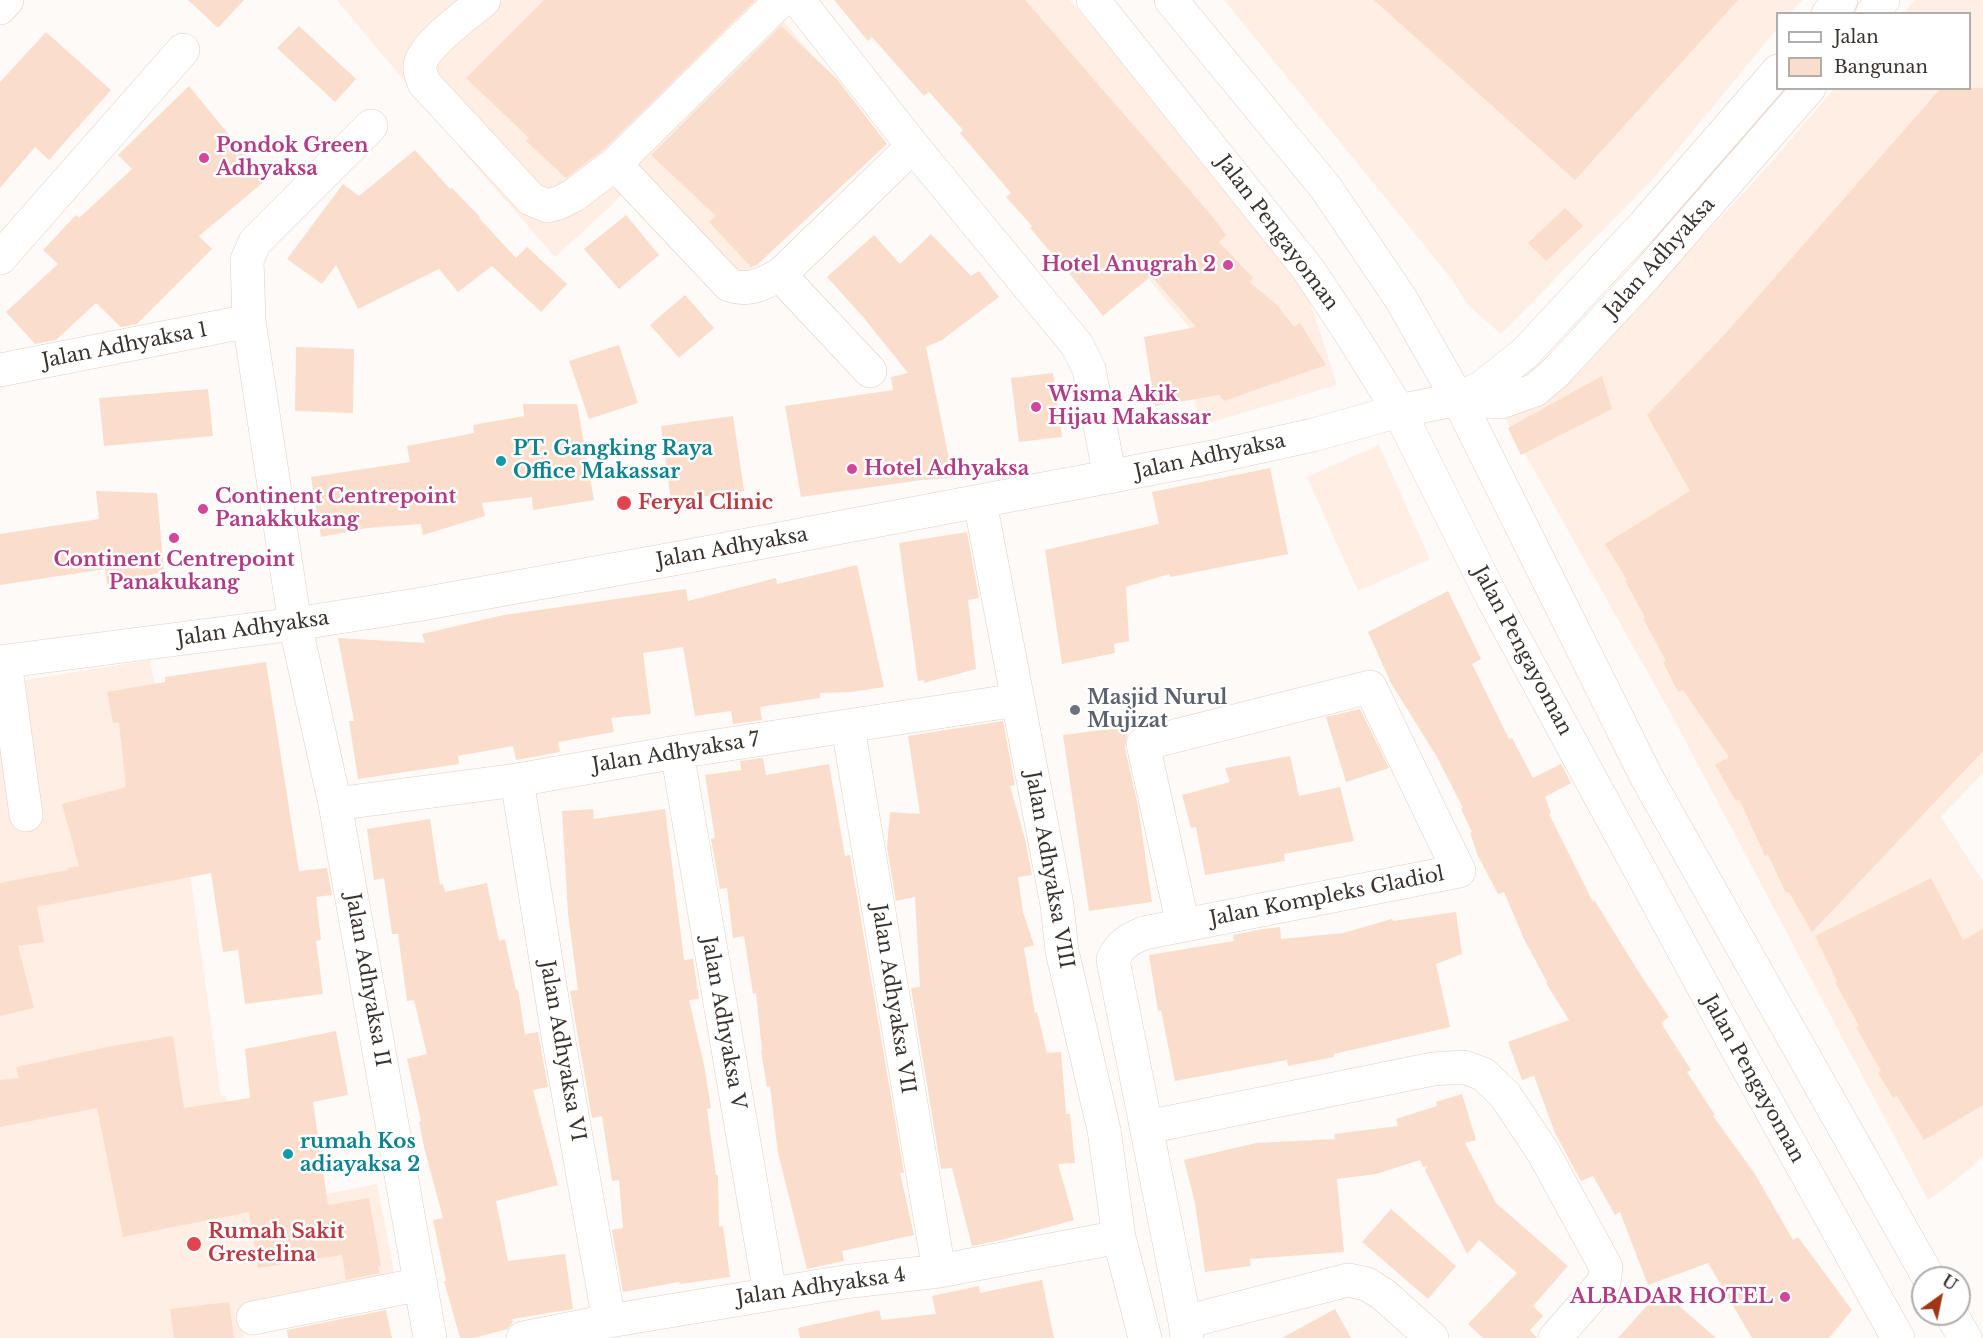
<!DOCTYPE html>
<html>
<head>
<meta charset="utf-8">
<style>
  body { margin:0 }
  #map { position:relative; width:1983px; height:1338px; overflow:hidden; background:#fefaf8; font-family:"Libre Baskerville",serif }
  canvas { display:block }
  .legend { position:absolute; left:1776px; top:12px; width:195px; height:78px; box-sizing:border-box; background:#fff; border:2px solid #b0adab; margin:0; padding:8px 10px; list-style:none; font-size:18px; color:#39322d }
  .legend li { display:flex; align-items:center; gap:12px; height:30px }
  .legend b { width:30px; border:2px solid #b0adab }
  .north { position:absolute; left:1911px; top:1266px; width:60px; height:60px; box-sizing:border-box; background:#fff; border:2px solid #b0adab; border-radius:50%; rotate:33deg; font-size:16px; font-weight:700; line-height:24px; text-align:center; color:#39322d }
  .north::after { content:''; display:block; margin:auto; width:21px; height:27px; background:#9e3617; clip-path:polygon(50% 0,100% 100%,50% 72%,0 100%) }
</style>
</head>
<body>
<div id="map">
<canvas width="1983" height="1338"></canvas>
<ul class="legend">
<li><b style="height:8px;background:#fff"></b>Jalan</li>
<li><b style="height:16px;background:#fbddcb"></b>Bangunan</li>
</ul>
<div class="north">U</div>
</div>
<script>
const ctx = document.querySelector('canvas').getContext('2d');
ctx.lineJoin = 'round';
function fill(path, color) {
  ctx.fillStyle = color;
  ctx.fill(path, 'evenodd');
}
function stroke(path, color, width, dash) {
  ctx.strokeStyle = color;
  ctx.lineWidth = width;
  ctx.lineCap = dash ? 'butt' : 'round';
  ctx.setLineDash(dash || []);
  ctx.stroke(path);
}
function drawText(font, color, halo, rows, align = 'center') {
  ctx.font = font + ' "Libre Baskerville",serif';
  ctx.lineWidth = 5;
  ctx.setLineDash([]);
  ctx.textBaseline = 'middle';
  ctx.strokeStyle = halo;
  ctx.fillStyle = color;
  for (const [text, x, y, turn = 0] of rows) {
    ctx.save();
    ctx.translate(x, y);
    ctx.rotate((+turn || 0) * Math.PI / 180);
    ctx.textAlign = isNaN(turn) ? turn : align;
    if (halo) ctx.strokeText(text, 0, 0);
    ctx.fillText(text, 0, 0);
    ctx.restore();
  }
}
fill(new Path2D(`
  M337,0H765L883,138L742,278L639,175L614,203L555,257L466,155Z
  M913,0H1070L1303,280L1337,385L1198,426L1189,348L1199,339Z
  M1224,0H1802L1790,13L1778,14L1777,29L1653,179L1501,334L1467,304L1451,278Z
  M1915,0H1983V773L1941,817L1983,881V1156L1966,1172L1928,1200L1676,723L1505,418L1556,392L1592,357L1770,164L1834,89L1970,88V14L1903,13Z
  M1379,445L1430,559L1358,591L1307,477Z
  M150,660L190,873L221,1096H226L245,1210L377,1184L395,1277L239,1309L244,1338H0V684Z`), '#ffeee4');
fill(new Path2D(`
  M188,0H244L218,28Z
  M544,0H753L754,1L603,150L566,178L526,141L529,138L466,78Z
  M834,0H1025L1212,216L1226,235L1219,242L1253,278L1249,282L1276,304L1294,327L1300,323L1326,365L1224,401L1219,395L1155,406L1144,337L1196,327L1151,276L1103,316L1054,254L1053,255L1030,228L1032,226L1006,197L1011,193L960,133L963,130L929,92L924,96L872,37L868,41Z
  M1374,0H1738L1575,180Z
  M299,26L356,79L335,102L277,48Z
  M781,26L837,79L887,144L757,265L751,267L709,222L716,216L651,155Z
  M46,32L111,90L49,160L35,147L0,188V82Z
  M189,86L266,180L199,236L212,249L137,324L121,327L96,303L56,340L35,344L6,312L58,264L43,250L76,215L79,218L132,169L118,155Z
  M1941,88H1983V751L1812,932L1789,892L1786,893L1768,855L1765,856L1739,799L1736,801L1715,765L1729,757L1683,690L1678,692L1663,662L1666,661L1643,618L1645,617L1625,581L1627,580L1605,544L1690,491L1647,415L1726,333Z
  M415,150L450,189L452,188L480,217L479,218L516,258L527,247L567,284L541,312L492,266L458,292L439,269L358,309L336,265L322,284L287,259L343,184L359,196Z
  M1565,208L1583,226L1546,261L1528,243Z
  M626,215L659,255L619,289L584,249Z
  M931,234L971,276L979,271L999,297L942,340L926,347L953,478L922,480L801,497L785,406L893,390L891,377L908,373L864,318L827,277L874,235L900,264Z
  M685,295L714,328L679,358L650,325Z
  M619,345L638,403L589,419L569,361Z
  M296,347L354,349L353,413L295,411Z
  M1053,373L1062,437L1019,442L1011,378Z
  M1602,376L1612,409L1521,455L1508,428Z
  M208,389L213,436L104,446L99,398Z
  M523,404H577L594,500L533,510L532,497L482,503L485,516L423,535L421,524L367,528L321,537L311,477L410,462L407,446L474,433L473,425L524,416Z
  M733,416L744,491L671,501L661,426Z
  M1270,468L1288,554L1170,577L1169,574L1126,587L1129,641L1114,644L1115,653L1062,664L1045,550L1159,524L1152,492Z
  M96,491L157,493L164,572L107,584L105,569L0,585V534L99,519Z
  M967,532L979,598L968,600L976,669L924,683V680L918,681L899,543Z
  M857,565L884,687L852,692L820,693V698L760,707L762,720L733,724L731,711L695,716L683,647L643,653L651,714L611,718L614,732L558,742L560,752L516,760L513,746L458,756L459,764L358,779L349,721H354L338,638L425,643L422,634L504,615L686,589L688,601L776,578L777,584Z
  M1448,591L1481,659L1472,664L1509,739L1512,738L1533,778L1561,764L1571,783L1545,797L1551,813L1549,814L1593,902L1595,901L1638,971L1669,1017L1661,1023L1691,1070L1687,1072L1715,1115L1713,1116L1755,1174L1793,1240L1798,1237L1852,1310L1829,1338H1752L1708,1263L1648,1285L1620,1212L1615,1215L1593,1176L1581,1181L1555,1133L1534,1076L1522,1080L1508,1042L1569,1020L1546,983L1547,982L1524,939L1504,892L1498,894L1478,856L1470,833L1472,832L1461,809L1463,808L1437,757L1391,683L1368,632Z
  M266,662L299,871L327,868L332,895L316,897L321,940L316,941L323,994L245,1004L238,950L223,952L211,873L37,907L44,942L18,946L34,1008L0,1016V883L68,870V868L79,866L62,804L126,787L119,722L113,723L107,692L165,682V677Z
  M1360,709L1389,768L1346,782L1326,717Z
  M1003,721L1015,785L1010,786L1025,839L1032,875L1018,877L1023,912L1034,945L1024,948L1035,1013L1037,1012L1047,1053L1061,1052L1066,1114H1070L1075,1163L1058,1164L1074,1220L1005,1239L972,1246L952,1168L941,1169L911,988L920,987L915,897L896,901L887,847L890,812L920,814L908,736Z
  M1126,727L1127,735L1125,748L1138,806L1152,902L1089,911L1063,735Z
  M1290,756L1299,796L1340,787L1354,841L1284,854L1285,861L1205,875L1196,827L1191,828L1182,795L1230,782L1225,768Z
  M763,758L766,775L829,764L845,856L850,855L904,1173H900L914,1235L842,1251L844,1261L807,1269L778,1153L770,1086L767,1087L761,1051H762L756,993L753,994L744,936L733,938L727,888L720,889L711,839L715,838L705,775L741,770L740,761Z
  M593,809L594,819L665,809L684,960L693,959L699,999L689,1000L704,1065L711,1108L707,1109L716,1175H718L719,1227L723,1226L730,1277L680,1284L679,1282L623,1292L612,1230L623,1228L619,1180L612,1181L602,1116L592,1118L570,991L578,990L568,913L562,811Z
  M430,819L440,885L443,884L445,892L487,883L499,941L505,939L516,990H518L525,1034L538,1032L548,1087L533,1090L558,1185L496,1201L508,1261L565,1254L573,1309L512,1319L513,1322L507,1329L474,1338H460L444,1281H446L433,1220L443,1218L424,1147L419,1122L421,1121L407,1059L427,1054L414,1000L407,1001L398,934H392L384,878L374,880L367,829Z
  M1931,878L1963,940L1983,929V1105L1924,1140L1897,1096L1893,1098L1878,1073L1881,1071L1856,1027L1859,1026L1835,982L1837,981L1815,936Z
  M1456,912L1462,954L1436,964L1450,1027L1334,1054V1057L1288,1066L1287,1060L1175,1081L1161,1010L1158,1011L1149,955L1234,941L1233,935L1258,930L1280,927L1281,939L1343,933L1392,919L1393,921Z
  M336,1031L348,1095L313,1102L328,1205L369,1198L381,1266L378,1267L380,1273L346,1280L342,1255L258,1268L249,1212L123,1237L97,1108L0,1127V1080L19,1078L16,1067L112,1046L173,1036L184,1108L250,1098L245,1049Z
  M1462,1094L1476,1140L1465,1143L1496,1203L1568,1266L1533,1306L1543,1316L1530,1330L1537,1338H1483L1468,1324L1517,1273L1479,1240L1467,1254L1425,1170L1428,1166L1423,1167L1420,1160L1376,1174L1337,1179L1344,1252L1250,1259L1251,1266L1205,1272L1195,1203L1184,1160L1256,1143L1335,1139L1334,1134L1398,1126L1396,1119L1437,1106L1436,1102Z
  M1391,1209L1456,1266L1428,1299L1362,1242Z
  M1042,1280L1054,1338H800L798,1328L879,1310L882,1320L936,1314L932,1296L979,1286L980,1293Z
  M1661,1290L1716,1338H1618Z
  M229,1302L234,1338H174L170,1309Z
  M1335,1309L1351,1338H1282Z
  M386,1310L392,1338H288L287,1330Z`), '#fbddcb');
const minor = new Path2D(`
  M484,0C468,14 424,44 420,65C419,71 422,77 424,83L531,199L547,206L559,203L574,195L615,164L781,0
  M798,0L913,146L1077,345L1089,369L1110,477
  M1093,0L1308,269L1346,326L1399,411L1492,597L1730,1036L1898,1338
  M1171,0L1326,188L1401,299L1458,399L1647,778L1929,1278
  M0,8L7,0
  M1828,14L1841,0
  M1872,14L1883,0
  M371,126L255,242L247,260L249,321L295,624L335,804L430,1338
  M615,164L729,285C749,292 762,284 780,275L913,146
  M0,258L183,50
  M780,275L870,371
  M0,370L249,321
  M1458,399L1501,402L1535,390L1554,374L1646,275L1809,88
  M980,502L1057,905L1062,951L1104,1130L1119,1237L1145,1338
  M5,661L26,815
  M0,662L295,624L416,605L673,559L1218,456L1313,435L1399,411L1458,399L1481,388L1525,353L1644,225L1778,71
  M848,727L939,1271
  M677,752L770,1294
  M517,780L559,1042L609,1321
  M335,804L517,780L677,752L1017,700
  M1183,925L1143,744L1370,687L1459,871L1144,933C1129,939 1119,945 1113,960L1185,1322L1187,1338
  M1147,1127L1433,1069L1464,1067L1483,1074L1505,1095L1543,1152L1606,1267L1604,1282L1555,1338
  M1951,1314L1965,1338
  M253,1318L421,1284
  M1185,1322L1348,1280L1367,1284L1384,1295L1432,1338
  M523,1338L609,1321L844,1282L939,1271L1119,1237`);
stroke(minor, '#e2cec2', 34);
stroke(minor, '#fff', 33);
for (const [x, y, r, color] of [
  [204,158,6,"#d1479c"],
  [1228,265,6,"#d1479c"],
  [1036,407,6,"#d1479c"],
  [501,461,6,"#0f9aa8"],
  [852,469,6,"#d1479c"],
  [624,503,8,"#e0444e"],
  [203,509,6,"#d1479c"],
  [174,538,6,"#d1479c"],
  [1075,710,6,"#6b7280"],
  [288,1154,6,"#0f9aa8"],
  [194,1244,8,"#e0444e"],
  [1785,1297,6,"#d1479c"]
]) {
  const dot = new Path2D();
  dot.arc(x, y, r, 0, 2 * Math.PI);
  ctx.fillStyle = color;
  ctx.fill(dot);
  stroke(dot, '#fff', 2);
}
drawText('bold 20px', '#b23c85', '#fff', [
  ["Pondok Green",216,146],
  ["Adhyaksa",216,169],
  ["Hotel Anugrah 2",1216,265,"right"],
  ["Wisma Akik",1048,395],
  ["Hijau Makassar",1048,418],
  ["Hotel Adhyaksa",864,469],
  ["Continent Centrepoint",215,497],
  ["Panakkukang",215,520],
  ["Continent Centrepoint",174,560,"center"],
  ["Panakukang",174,583,"center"],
  ["ALBADAR HOTEL",1773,1297,"right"]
], 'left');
drawText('20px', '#39322d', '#fff', [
  ["Jalan Pengayoman",1277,233,53],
  ["Jalan Adhyaksa",1660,258,-48],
  ["Jalan Adhyaksa 1",125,346,-11],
  ["Jalan Adhyaksa",1210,457,-12],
  ["Jalan Adhyaksa",732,548,-10],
  ["Jalan Adhyaksa",253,629,-8],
  ["Jalan Pengayoman",1522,651,62],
  ["Jalan Adhyaksa 7",676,753,-9],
  ["Jalan Adhyaksa VIII",1049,870,80],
  ["Jalan Kompleks Gladiol",1327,897,-11],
  ["Jalan Adhyaksa II",367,980,80],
  ["Jalan Adhyaksa VII",893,999,81],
  ["Jalan Adhyaksa V",723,1023,80],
  ["Jalan Adhyaksa VI",562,1051,80],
  ["Jalan Pengayoman",1753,1079,61],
  ["Jalan Adhyaksa 4",821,1287,-8]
]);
drawText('bold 20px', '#0d838f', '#fff', [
  ["PT. Gangking Raya",513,449],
  ["Office Makassar",513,472],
  ["rumah Kos",300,1142],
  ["adiayaksa 2",300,1165]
], 'left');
drawText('bold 20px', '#be3a42', '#fff', [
  ["Feryal Clinic",638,503],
  ["Rumah Sakit",208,1232],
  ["Grestelina",208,1255]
], 'left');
drawText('bold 20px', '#5b616d', '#fff', [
  ["Masjid Nurul",1087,698],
  ["Mujizat",1087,721]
], 'left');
</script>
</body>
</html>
